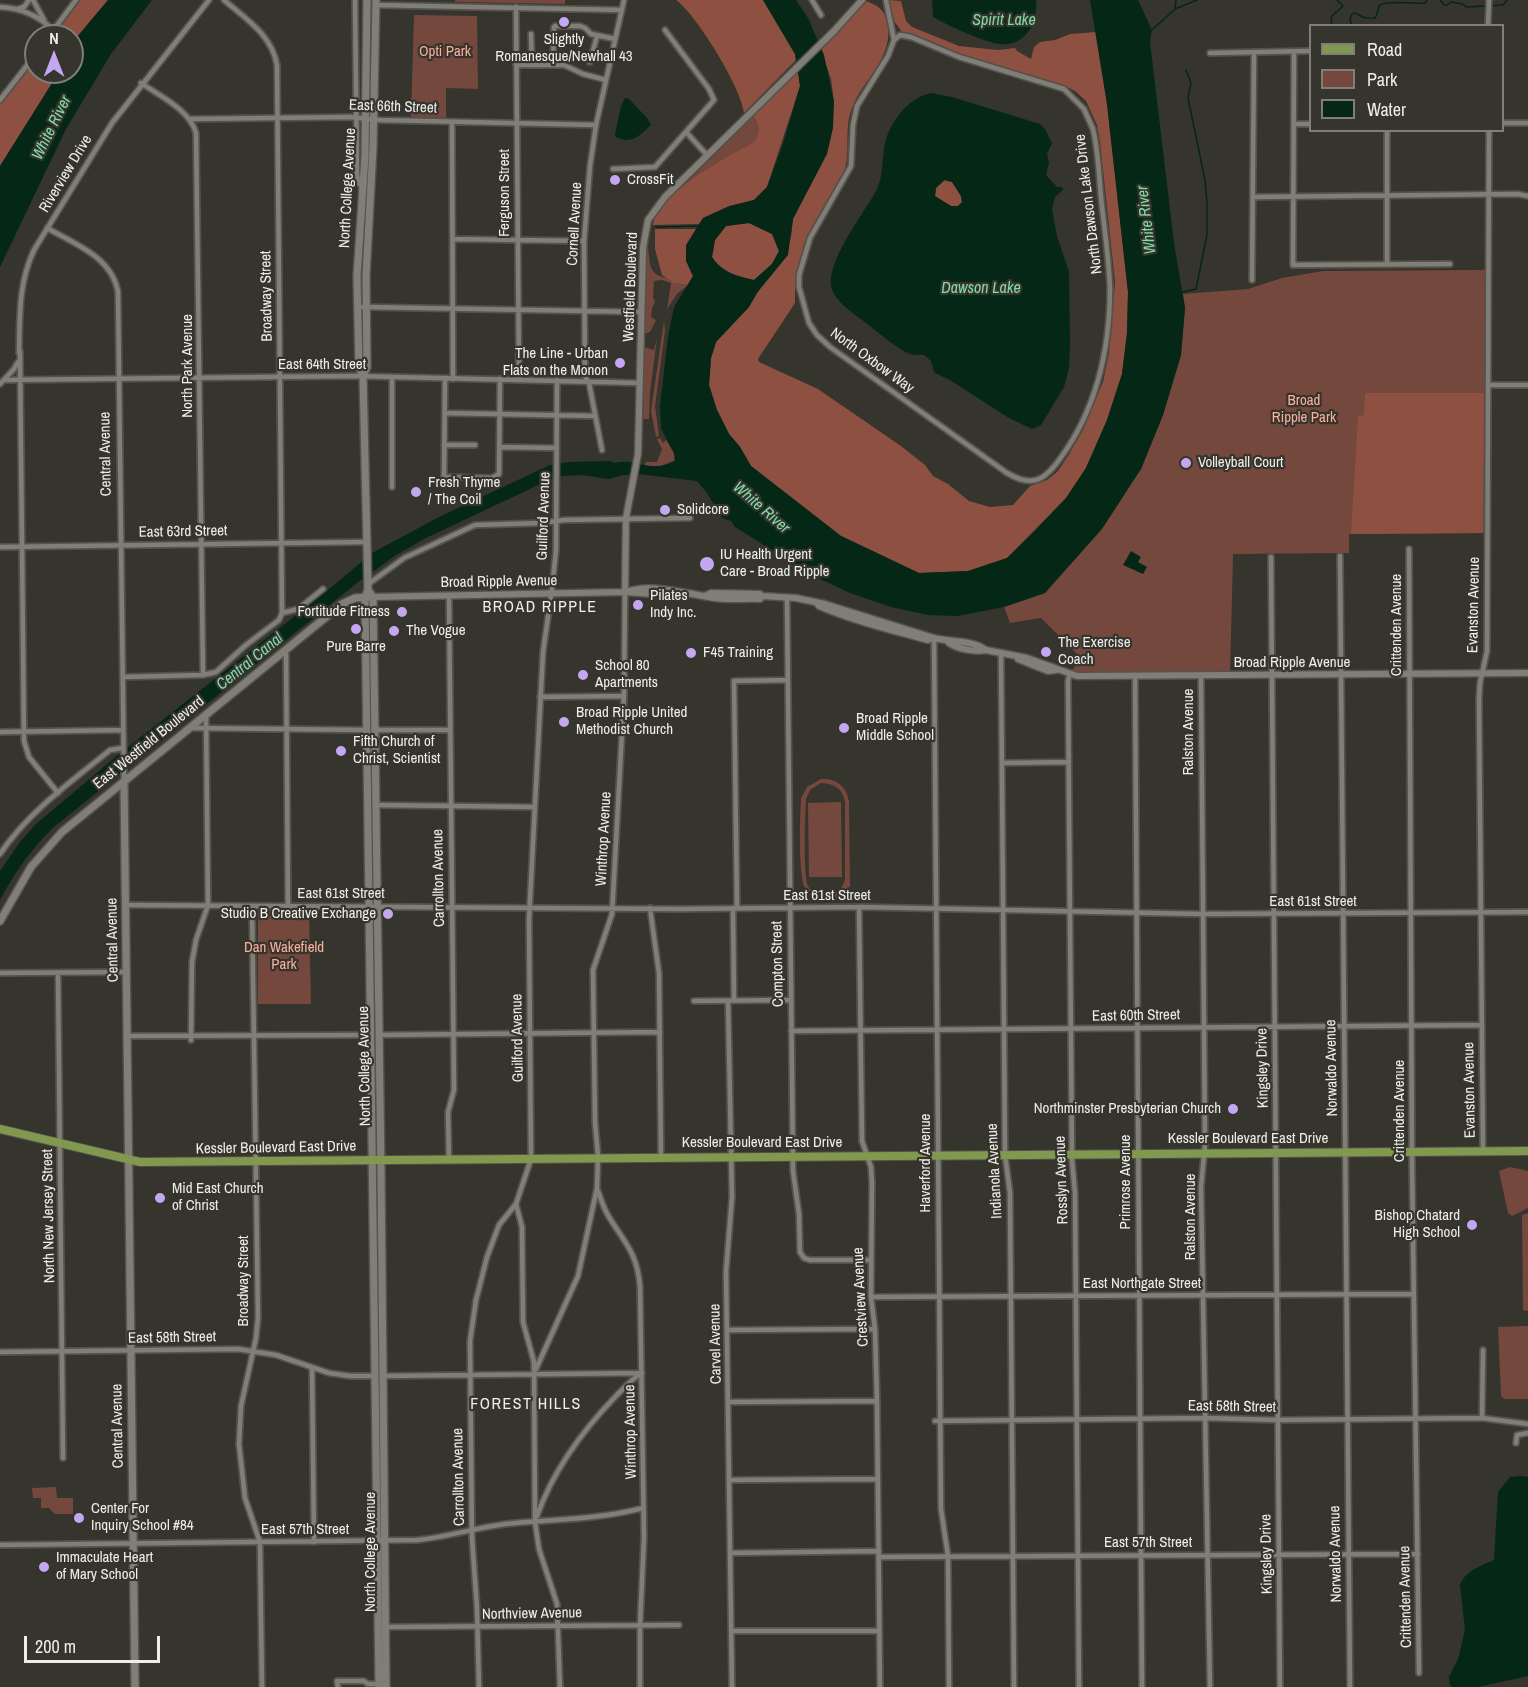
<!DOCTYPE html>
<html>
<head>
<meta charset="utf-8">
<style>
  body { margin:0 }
  #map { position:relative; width:1528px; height:1687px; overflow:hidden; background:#35342d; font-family:"Archivo Narrow",sans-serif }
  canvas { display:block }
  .legend { position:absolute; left:1309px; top:24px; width:195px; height:108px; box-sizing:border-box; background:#35342d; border:2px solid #7f7e78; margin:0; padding:8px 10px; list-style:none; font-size:18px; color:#eeede9 }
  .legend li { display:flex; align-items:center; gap:12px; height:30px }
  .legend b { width:30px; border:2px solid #7f7e78 }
  .north { position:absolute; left:24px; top:24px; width:60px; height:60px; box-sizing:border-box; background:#35342d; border:2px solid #7f7e78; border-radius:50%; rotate:0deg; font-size:16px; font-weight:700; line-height:24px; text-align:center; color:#eeede9 }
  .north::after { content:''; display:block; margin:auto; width:21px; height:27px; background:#c4a7f1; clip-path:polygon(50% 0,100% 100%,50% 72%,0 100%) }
  .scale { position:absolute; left:24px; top:1636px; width:136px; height:27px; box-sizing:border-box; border:3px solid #eeede9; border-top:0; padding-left:8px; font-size:18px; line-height:21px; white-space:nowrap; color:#eeede9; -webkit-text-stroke:4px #35342d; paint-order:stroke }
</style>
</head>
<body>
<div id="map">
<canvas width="1528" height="1687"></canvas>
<ul class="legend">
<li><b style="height:8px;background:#81994f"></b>Road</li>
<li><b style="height:16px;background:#75483d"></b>Park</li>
<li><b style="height:16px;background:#052716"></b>Water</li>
</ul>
<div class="north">N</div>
<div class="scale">200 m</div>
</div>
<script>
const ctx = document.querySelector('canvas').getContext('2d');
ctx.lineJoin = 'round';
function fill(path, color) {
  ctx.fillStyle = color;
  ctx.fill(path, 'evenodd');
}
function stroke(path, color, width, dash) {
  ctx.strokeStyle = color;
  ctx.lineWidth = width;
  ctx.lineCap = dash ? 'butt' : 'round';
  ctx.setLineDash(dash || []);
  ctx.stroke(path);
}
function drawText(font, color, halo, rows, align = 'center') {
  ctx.font = font + ' "Archivo Narrow",sans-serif';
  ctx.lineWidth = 4.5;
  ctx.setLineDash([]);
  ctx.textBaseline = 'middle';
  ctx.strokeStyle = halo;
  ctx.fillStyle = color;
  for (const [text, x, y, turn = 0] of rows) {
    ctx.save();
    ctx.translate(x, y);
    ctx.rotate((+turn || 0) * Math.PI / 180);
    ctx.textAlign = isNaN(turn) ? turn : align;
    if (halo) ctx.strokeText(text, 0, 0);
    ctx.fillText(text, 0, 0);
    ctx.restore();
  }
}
fill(new Path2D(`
  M455,0H565V4L455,2Z
  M414,15L477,16L478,89L446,88V118L411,117Z
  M753,116C760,125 760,132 754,142C725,158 656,195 649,228C647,236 648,247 649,256C650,269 653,275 666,278C669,279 671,282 674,283C678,284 684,284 688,285L677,294L667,309L671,283L662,280L654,281L653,297L655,302L652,308L651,317L656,320L650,332L644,334C645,301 639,257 648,226C652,214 661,204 670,195C675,191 679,187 685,184Z
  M1488,270V533L1349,534V553L1233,554L1230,675H1070L1080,657L1041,618L1010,623L1004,607L1045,593L1141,469L1163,415L1181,355L1185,308L1183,294L1248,289L1282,278L1323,271Z
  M664,321L665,331L655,406L659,436L656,437L651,411Z
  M657,338L650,393L649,419H643V442L644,347L654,350Z
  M660,438L663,443L666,440L674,453L675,460L658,467L644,466L646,462H657L662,449L657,439Z
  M821,779C836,778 847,786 849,802L850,887L847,888C842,896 834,901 824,901C816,900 808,895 805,888C798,876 800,815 801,798L807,787ZM821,783C834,783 843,789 845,802V880C842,888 837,895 828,896C820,897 812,893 808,886C803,874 805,815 806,799L810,790Z
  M841,802L842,877H809L808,803Z
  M258,910H309L311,1004H258Z
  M1510,1167L1528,1171V1208L1512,1216L1508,1213L1499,1171Z
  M1528,1213V1311L1523,1310L1522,1215Z
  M1528,1326V1399H1504L1501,1396L1498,1327Z
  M56,1487L57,1498H73V1514H55L49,1508H41V1498H33L32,1488Z`), '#75483d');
fill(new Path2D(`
  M79,0H108L72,43V36H52Z
  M676,0H763L795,54L796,60L744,113C742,89 696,14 676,0Z
  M889,0L901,1L906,21L912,27L959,46L998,50L1015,48L1017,51L1031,59L1034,47L1040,42L1055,40L1070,34L1096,32L1107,104L1128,292L1127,333L1122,374L1107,420L1086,468L1066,498L1007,558L968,571L919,573L841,536L751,466L740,447L729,434L717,410L709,385L711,358L716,342L749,307L791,237L793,219L804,196L834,102L831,79L820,48L866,1C880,6 886,11 888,27C892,62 859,82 850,114C845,132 850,151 845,169L806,239L795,279V303L758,359L759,362L818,389L901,446L925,465L933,476L948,484L969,501L990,507L1013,505L1030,486L1047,480L1057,472L1068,456L1083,430L1103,382L1109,353L1115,282L1100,142L1097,125L1086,101L1075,91L1063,85L966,56L902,32L894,21Z
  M36,59V72H59L0,166V104Z
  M798,70L800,86L767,187L754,200L729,206L703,218L699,224L653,225C658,193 726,157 754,142C760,132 760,125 753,116Z
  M945,180L952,182L961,196L962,202L958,206H951L935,197L936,188Z
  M749,223L772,234L779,251L772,264L754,280C737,276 722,272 712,257L715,240L726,226Z
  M655,229H696C684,249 683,255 693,276L688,285L673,283L662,275L655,249Z
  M1365,393H1484L1483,533L1351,534L1358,416L1364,415Z`), '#8d5041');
fill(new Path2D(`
  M108,0H152L111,54L66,129L0,267V166L59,72H72V43Z
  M763,0H796L808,18L824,55L834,102L833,128L827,154L793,219L788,255L756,294L749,307L716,342L711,358L709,385L717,410L729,434L740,447L751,466L841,536L919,573L968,571L1007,558L1034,532L1066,498L1086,468L1107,420L1122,374L1127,333L1128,292L1107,104L1090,0H1138L1152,30L1150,42L1174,243L1185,308L1181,355L1163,415L1141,469L1102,529L1045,593L1004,607L957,616L928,615L891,607L850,593L812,575L735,527L731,521L722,518L707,493L697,481L638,474L623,475L609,479L582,475L562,476L553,478L426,538L396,555L357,583L54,827C31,849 15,872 0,900V871L20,842L36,824L118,755L328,590L372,553L439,517L550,465L569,462L611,461L614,463C636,457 650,474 675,461L674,453L661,429L660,406L668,337L674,307L693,276L686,261V245L703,218L730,206L754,200L767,187L783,144L800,86L795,54ZM749,223L772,234L779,251L772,264L754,280C737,276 722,273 712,257L715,240L726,226Z
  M932,0H1036C1038,23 1026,47 999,44C984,42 947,25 933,17Z
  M931,93L952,97L1040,124L1045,129L1052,143L1047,154L1049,163L1046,175L1057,187H1062L1063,190L1055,197L1052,209L1057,236L1069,272L1070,345L1069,368L1064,387L1041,425L1032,429L1009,418L950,380L937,374L934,372L931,361L924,355C920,354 915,356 911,354C901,352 875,330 866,323C854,314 840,305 833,292C821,266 865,213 877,189C883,176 882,162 884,149C887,125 907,98 931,93ZM944,180L952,182L961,196L962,202L958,206H951L935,196L936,188Z
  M625,98L629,99L647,118L651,125C640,135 632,145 616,137L615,134L621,106Z
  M1131,551L1141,557L1138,562L1147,567L1143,574L1123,565Z
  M1522,1476L1528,1477V1676L1478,1687H1453L1450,1686L1449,1677L1458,1659L1465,1630L1460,1585C1464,1572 1482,1565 1494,1560L1498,1492L1510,1477Z`), '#052716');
stroke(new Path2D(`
  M1440,0L1444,5H1447L1451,2L1462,4L1467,7L1503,5L1507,0
  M1175,8L1176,0
  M1332,26L1331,17L1343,6L1337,0
  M1352,26L1350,19L1352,14L1355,13L1365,18H1375C1378,14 1377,9 1380,5C1387,0 1414,4 1425,3L1427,0
  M1152,30L1175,9L1197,0
  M656,227L697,226
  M1183,292L1196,289L1207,235V204L1205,180L1188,98L1191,83L1186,70`), '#052716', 1.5);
const minor = new Path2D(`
  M33,0L44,20
  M224,0C246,19 272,35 277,65L282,613
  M355,0L357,174L358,182L363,188
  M812,0L821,15
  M886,0L894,40
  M376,5L622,10
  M0,7C21,8 38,15 53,30
  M516,7L519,380
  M18,9L24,7L29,0
  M1488,26L1489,0
  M531,34L532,65
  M900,35L911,37L959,57L1064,89L1084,109L1093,129C1099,154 1099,181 1102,206C1105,233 1109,261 1110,288C1110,347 1097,407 1062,456C1046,479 1034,489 1007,473L830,347L817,335L809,323L799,287V275L810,238L851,166L853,125L857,106L888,56L894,40Z
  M49,36L76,0
  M1294,52L1293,265L1450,264
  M1210,53L1310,51
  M590,62L597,36
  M516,65H564L583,74L606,80
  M553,65L554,27L555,26H580L585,28L591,34L615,39
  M141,83C160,96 190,110 196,133L203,675
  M0,100L36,54
  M190,119L350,117L380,120L596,125
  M452,122L453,379
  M1502,123H1528
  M1294,124H1310
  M686,132L707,155
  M613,169L655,167L714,100L709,89L665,30
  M1253,197L1518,194L1528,196
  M47,228C75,244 112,257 118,292L124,781
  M453,239L584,241
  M1387,264V130
  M1252,280L1254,52
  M363,307L641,312
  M20,351L24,741L29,757L58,793
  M19,353C20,317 18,284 34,250L112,123L209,0
  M392,377V487
  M4,380L355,376L640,383
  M557,380L556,550L552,589L543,652L529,919L531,1159L516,1204L522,1227L523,1322L534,1362L535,1522L539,1549L557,1604L560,1687
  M0,384L14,369L18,362
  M1488,385H1528
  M445,413L595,416
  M444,445H475
  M500,447L557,448
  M602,450L589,383L585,376L584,241L590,166L596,125L624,0
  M444,477L492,478L499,474L500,379
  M444,481L445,378
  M0,547L365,542
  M1409,549L1412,1162L1419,1673
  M1340,556L1350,1687
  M1271,557L1280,1687
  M367,585L404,558L475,525L542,523L564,520L690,518
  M787,597L793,1171L799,1214L800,1252L804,1258L810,1260H870
  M934,638L941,1509L948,1556L949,1687
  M286,651L288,906
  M1001,654L1005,1155L1010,1193L1014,1687
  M1070,673L1068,681L1072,1161L1075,1193L1079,1687
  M1135,676L1142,1687
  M1201,676L1205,1145L1201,1187L1210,1687
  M123,677L203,675L216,672L246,645L279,620L282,613L298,609L323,589
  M540,697L624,696
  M374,726L379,730H450
  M191,728L367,730
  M0,732L123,730
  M1002,763L1069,762
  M376,805L535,807
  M0,854C28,812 71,782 110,750L123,748
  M126,905L679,909L859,907L1203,914L1528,912
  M252,906L258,1317L256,1338L241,1406L239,1444L245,1498L260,1542L262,1687
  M859,907L862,1141L871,1167L872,1183L871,1297L875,1329L877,1401L880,1687
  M650,908L659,973L661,1157
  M733,908L734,1001
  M737,908L734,681L788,680
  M0,973L126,972
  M58,973L63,1458
  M694,1001L790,1000
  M728,1001L732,1197L726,1272L732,1687
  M791,1031L1482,1025
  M378,1035L660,1032
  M127,1036L371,1035
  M191,1040L192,962L196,940L208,905L206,716
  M1483,1151L1479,699L1480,683L1487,651L1489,130
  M449,1160L448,1112L454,1090L449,595
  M598,1191C601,1200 604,1209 609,1217C625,1243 637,1253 640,1286L644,1537L640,1625V1687
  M871,1297L1413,1294
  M728,1330L875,1329
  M0,1352L238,1349L276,1355L329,1373L350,1376H376
  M312,1368L314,1542
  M536,1369L578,1276L597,1188L598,1156L595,1122L593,970L612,914L624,696L625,592
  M382,1376L642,1373
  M729,1402L877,1401
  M1482,1418L1483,1350
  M935,1421L1205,1418L1278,1420L1482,1418L1528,1424
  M1516,1443L1517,1435L1528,1433
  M729,1480L878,1479
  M537,1516C553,1471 583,1430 616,1396C624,1388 631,1380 640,1374
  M0,1545L417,1540C447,1537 475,1528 505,1524C551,1519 597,1520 643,1508
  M730,1553L879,1551
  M879,1557L1418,1554
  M385,1627L679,1625
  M731,1631H879
  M338,1687L337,1681H364L368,1684H379
  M479,1687L477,1608L472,1538L470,1341L476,1300L487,1257L499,1225L516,1204`);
const tertiary = new Path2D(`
  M625,592L626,518L638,454L643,248L648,220L665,197L834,31L862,0
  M626,592C652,583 683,593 709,597C725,601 743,598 760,599L762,596
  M705,596L711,593L760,594L762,596L796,598L825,604L934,638C950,642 973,640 986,650L1027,658L1077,676L1528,673
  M373,597L625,592L685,596L689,594
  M817,603L819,606C854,621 892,630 928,640L934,638
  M948,642C956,649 975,652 986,650
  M1018,659L1048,671L1056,670`);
const secondary = new Path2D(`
  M367,0L365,156L357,276L359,367L363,376L368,590L365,597L379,1687
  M363,376L367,367L366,276L373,148L376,0
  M368,590L373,597L381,1170L386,1687
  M124,781L135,1687
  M0,921L31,867L62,832L342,604L355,598L369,597`);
const primary = new Path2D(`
  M0,1129L140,1162L1528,1151`);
stroke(minor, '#53524c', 8);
stroke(tertiary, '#53524c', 9);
stroke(secondary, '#53524c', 10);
stroke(primary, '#53524c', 10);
stroke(minor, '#807e77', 4.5);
stroke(tertiary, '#807e77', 6);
stroke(secondary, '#807e77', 7);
stroke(primary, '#81994f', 8);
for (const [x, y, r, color] of [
  [564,22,6,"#c4a7f1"],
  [615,180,6,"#c4a7f1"],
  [620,363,6,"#c4a7f1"],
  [1186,463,6,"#c4a7f1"],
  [416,492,6,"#c4a7f1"],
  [665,510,6,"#c4a7f1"],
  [707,564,8,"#c4a7f1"],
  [638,605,6,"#c4a7f1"],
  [402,612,6,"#c4a7f1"],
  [356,629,6,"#c4a7f1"],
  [394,631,6,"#c4a7f1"],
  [1046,652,6,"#c4a7f1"],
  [691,653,6,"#c4a7f1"],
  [583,675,6,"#c4a7f1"],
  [564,722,6,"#c4a7f1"],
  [844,728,6,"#c4a7f1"],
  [341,751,6,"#c4a7f1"],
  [388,914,6,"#c4a7f1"],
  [1233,1109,6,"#c4a7f1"],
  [160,1198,6,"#c4a7f1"],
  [1472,1225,6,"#c4a7f1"],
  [79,1518,6,"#c4a7f1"],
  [44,1567,6,"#c4a7f1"]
]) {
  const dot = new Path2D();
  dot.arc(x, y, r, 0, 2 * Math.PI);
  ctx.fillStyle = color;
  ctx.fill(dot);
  stroke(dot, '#35342d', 2);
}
drawText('15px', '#eeede9', '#35342d', [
  ["Slightly",564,40,"center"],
  ["Romanesque/Newhall 43",564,57,"center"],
  ["CrossFit",627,180],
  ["The Line - Urban",608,354,"right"],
  ["Flats on the Monon",608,371,"right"],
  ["Volleyball Court",1198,463],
  ["Fresh Thyme",428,483],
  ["/ The Coil",428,500],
  ["Solidcore",677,510],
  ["IU Health Urgent",720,555],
  ["Care - Broad Ripple",720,572],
  ["Pilates",650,596],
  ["Indy Inc.",650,613],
  ["Fortitude Fitness",390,612,"right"],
  ["The Vogue",406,631],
  ["The Exercise",1058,643],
  ["Coach",1058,660],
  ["Pure Barre",356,647,"center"],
  ["F45 Training",703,653],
  ["School 80",595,666],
  ["Apartments",595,683],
  ["Broad Ripple United",576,713],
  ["Methodist Church",576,730],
  ["Broad Ripple",856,719],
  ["Middle School",856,736],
  ["Fifth Church of",353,742],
  ["Christ, Scientist",353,759],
  ["Studio B Creative Exchange",376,914,"right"],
  ["Northminster Presbyterian Church",1221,1109,"right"],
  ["Mid East Church",172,1189],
  ["of Christ",172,1206],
  ["Bishop Chatard",1460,1216,"right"],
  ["High School",1460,1233,"right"],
  ["Center For",91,1509],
  ["Inquiry School #84",91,1526],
  ["Immaculate Heart",56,1558],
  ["of Mary School",56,1575]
], 'left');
drawText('15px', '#fab09d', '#35342d', [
  ["Opti Park",445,52],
  ["Broad",1304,401],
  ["Ripple Park",1304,418],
  ["Dan Wakefield",284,948],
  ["Park",284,965]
]);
drawText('15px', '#eeede9', '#35342d', [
  ["East 66th Street",393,107,2],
  ["Riverview Drive",66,174,-59],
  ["North College Avenue",348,188,-87],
  ["Ferguson Street",505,193,-90],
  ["North Dawson Lake Drive",1089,204,-97],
  ["Cornell Avenue",575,224,-87],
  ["Westfield Boulevard",631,287,-88],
  ["Broadway Street",267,296,-91],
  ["North Oxbow Way",872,361,36],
  ["East 64th Street",322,365],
  ["North Park Avenue",188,366,-90],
  ["Central Avenue",106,454,-91],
  ["Guilford Avenue",544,516,-88],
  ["East 63rd Street",183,532,-1],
  ["Broad Ripple Avenue",499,582,-1],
  ["Evanston Avenue",1474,605,-89],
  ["Crittenden Avenue",1397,625,-90],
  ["Broad Ripple Avenue",1292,663],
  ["Ralston Avenue",1189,732,-90],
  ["East Westfield Boulevard",149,743,-39],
  ["Winthrop Avenue",604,839,-87],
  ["Carrollton Avenue",439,878,-91],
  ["East 61st Street",341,894],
  ["East 61st Street",827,896],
  ["East 61st Street",1313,902],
  ["Central Avenue",113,940,-91],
  ["Compton Street",778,964,-91],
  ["East 60th Street",1136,1016,-1],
  ["Guilford Avenue",518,1038,-91],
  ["North College Avenue",365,1066,-91],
  ["Kingsley Drive",1263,1068,-91],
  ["Norwaldo Avenue",1332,1068,-91],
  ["Evanston Avenue",1470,1090,-91],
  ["Crittenden Avenue",1400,1111,-90],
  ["Kessler Boulevard East Drive",1248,1139],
  ["Kessler Boulevard East Drive",762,1143],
  ["Kessler Boulevard East Drive",276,1148,-1],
  ["Haverford Avenue",926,1163,-90],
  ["Indianola Avenue",995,1171,-93],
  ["Rosslyn Avenue",1062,1180,-92],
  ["Primrose Avenue",1126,1182,-90],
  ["North New Jersey Street",49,1216,-91],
  ["Ralston Avenue",1191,1217,-90],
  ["Broadway Street",244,1281,-90],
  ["East Northgate Street",1142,1284],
  ["Crestview Avenue",861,1297,-93],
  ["East 58th Street",172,1338,-1],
  ["Carvel Avenue",716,1344,-91],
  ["East 58th Street",1232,1407,1],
  ["Central Avenue",118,1426,-91],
  ["Winthrop Avenue",631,1432,-91],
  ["Carrollton Avenue",459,1477,-91],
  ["East 57th Street",305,1530],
  ["East 57th Street",1148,1543],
  ["North College Avenue",371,1552,-90],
  ["Kingsley Drive",1267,1554,-91],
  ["Norwaldo Avenue",1336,1554,-91],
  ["Crittenden Avenue",1406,1597,-91],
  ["Northview Avenue",532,1614,-1]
]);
drawText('italic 16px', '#81dca8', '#35342d', [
  ["Spirit Lake",1004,21],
  ["White River",52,128,-64],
  ["White River",1147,220,-97],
  ["Dawson Lake",981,289],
  ["White River",761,508,41],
  ["Central Canal",250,662,-39]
]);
ctx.letterSpacing = '1.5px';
drawText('16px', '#eeede9', '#35342d', [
  ["BROAD RIPPLE",540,608],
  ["FOREST HILLS",526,1405]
]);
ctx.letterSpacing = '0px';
</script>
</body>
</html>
